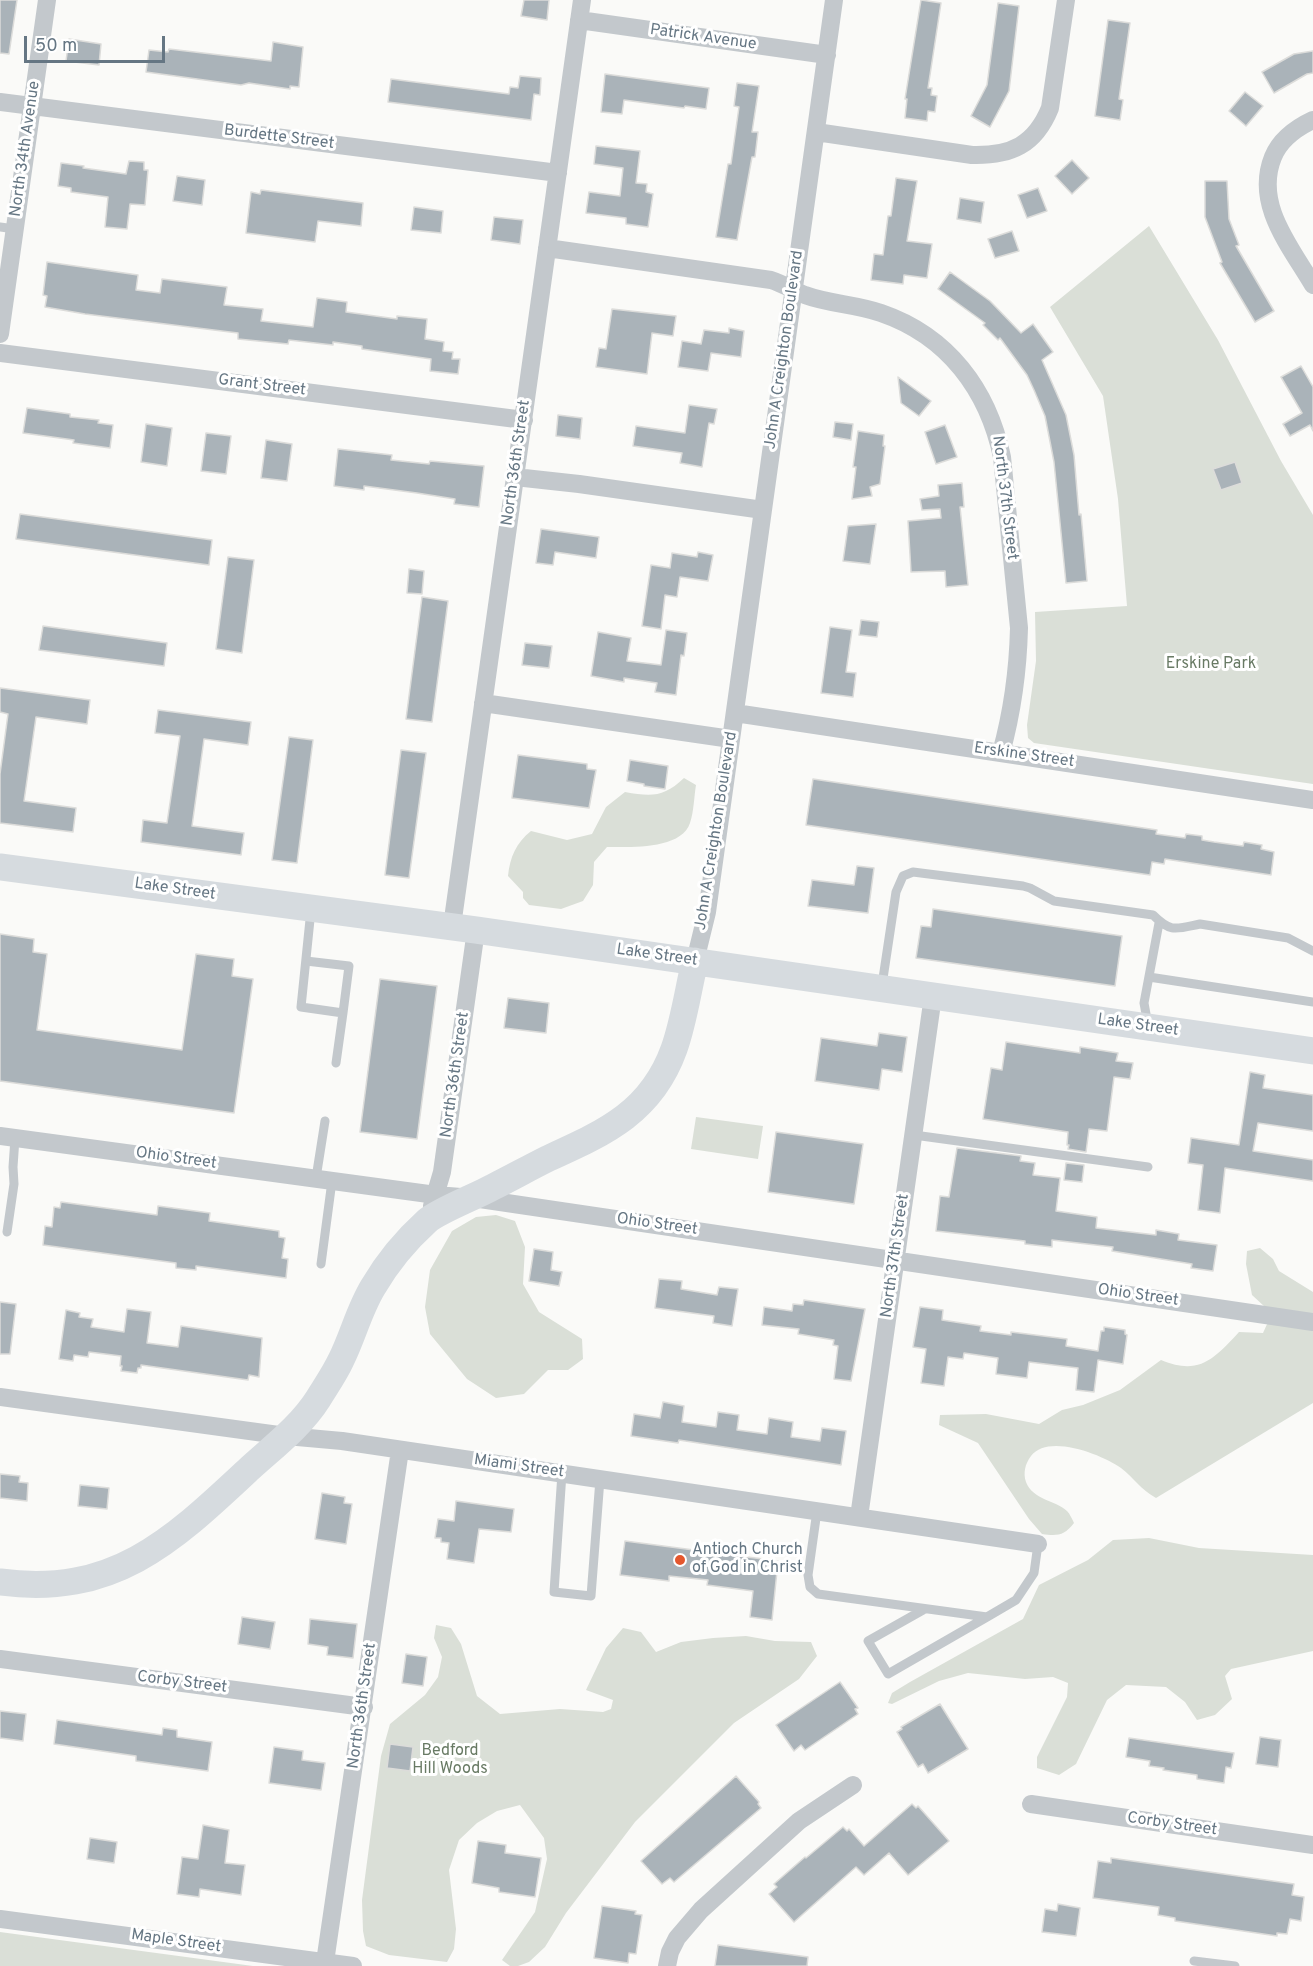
<!DOCTYPE html>
<html>
<head>
<meta charset="utf-8">
<style>
  body { margin:0 }
  #map { position:relative; width:1313px; height:1966px; overflow:hidden; background:#fafaf8; font-family:Overpass,sans-serif }
  canvas { display:block }
  .scale { position:absolute; left:24px; top:36px; width:141px; height:27px; box-sizing:border-box; border:3px solid #657683; border-top:0; padding-left:8px; font-size:18px; line-height:21px; white-space:nowrap; color:#657683; -webkit-text-stroke:4px #fff; paint-order:stroke }
</style>
</head>
<body>
<div id="map">
<canvas width="1313" height="1966"></canvas>
<div class="scale">50 m</div>
</div>
<script>
const ctx = document.querySelector('canvas').getContext('2d');
ctx.lineJoin = 'round';
function fill(path, color) {
  ctx.fillStyle = color;
  ctx.fill(path, 'evenodd');
}
function stroke(path, color, width, dash) {
  ctx.strokeStyle = color;
  ctx.lineWidth = width;
  ctx.lineCap = dash ? 'butt' : 'round';
  ctx.setLineDash(dash || []);
  ctx.stroke(path);
}
function drawText(font, color, halo, rows, align = 'center') {
  ctx.font = font + ' Overpass,sans-serif';
  ctx.lineWidth = 6;
  ctx.setLineDash([]);
  ctx.textBaseline = 'middle';
  ctx.strokeStyle = halo;
  ctx.fillStyle = color;
  for (const [text, x, y, turn = 0] of rows) {
    ctx.save();
    ctx.translate(x, y);
    ctx.rotate((+turn || 0) * Math.PI / 180);
    ctx.textAlign = isNaN(turn) ? turn : align;
    if (halo) ctx.strokeText(text, 0, 0);
    ctx.fillText(text, 0, 0);
    ctx.restore();
  }
}
fill(new Path2D(`
  M1149,226L1218,340L1281,461L1313,515V784L1034,743L1028,738L1027,725L1036,661L1035,612L1127,606L1118,499L1103,396L1050,307Z
  M684,778L696,785C694,797 694,811 690,823C681,850 629,847 607,847L594,862L593,885L583,901L561,909L529,905L523,898V892L508,876C510,857 516,843 531,831L567,840L592,834L606,807L625,792C652,797 664,797 684,778Z
  M696,1117L763,1126L758,1159L691,1149Z
  M496,1215L515,1221L525,1247L523,1284L539,1312L582,1339L583,1359L568,1370H548L524,1394L496,1398L467,1379L430,1334L425,1307L430,1270L452,1231L476,1217Z
  M1260,1248L1273,1259L1279,1271L1313,1292V1403L1156,1498C1140,1489 1135,1479 1121,1468C1103,1455 1048,1433 1031,1456C1025,1464 1023,1473 1026,1482C1033,1500 1055,1500 1067,1511C1070,1514 1072,1519 1074,1523C1064,1536 1057,1536 1042,1534L1029,1519L978,1443L939,1425L940,1415L986,1414L1039,1424L1062,1410L1083,1405L1120,1390L1161,1360C1199,1376 1214,1359 1239,1332L1263,1333L1268,1322L1265,1307L1252,1295L1246,1264L1247,1251Z
  M1149,1538L1199,1548L1313,1555V1651L1231,1669L1225,1676L1232,1699L1215,1715L1197,1720L1185,1702L1166,1687L1126,1685L1107,1700L1076,1764L1059,1775L1037,1768V1757L1067,1697L1068,1683L1053,1677L1025,1679L968,1673L939,1681L892,1704L888,1703L892,1693L910,1682L1023,1619L1039,1585L1088,1560L1113,1540Z
  M436,1625L451,1628L461,1644L477,1696L500,1714L560,1709L603,1712L611,1709L613,1700L586,1690L606,1648L623,1628L641,1632L656,1652L681,1642L713,1638L746,1636L775,1641L811,1642L817,1656L799,1679L734,1723L635,1822L566,1913L545,1947L529,1962L518,1966H510L502,1960L535,1912L547,1859L544,1838L520,1805L497,1811L477,1823L459,1840L449,1870L456,1929L454,1949L447,1962L389,1955L366,1946L363,1931L362,1900L381,1756L390,1724L425,1695L438,1677L442,1657L434,1638Z
  M0,1932L253,1966H0Z`), '#dadfd7');
const building = new Path2D(`
  M0,0H17L9,54L0,53Z
  M524,0H549L547,20L521,16Z
  M921,0L941,3L928,88H932L931,95L937,96L935,112L928,111L927,121L905,118L907,99H905Z
  M998,3L1019,6L1009,91L990,127L971,116L987,85Z
  M1108,20L1130,23L1119,99L1123,100L1120,120L1095,116Z
  M69,39L101,44L99,65L66,61Z
  M273,42L303,47L299,87L290,86V89L249,83L241,85L146,72L149,50L168,52L169,49L271,61Z
  M1313,51V73L1307,74L1274,93L1262,72L1294,54Z
  M605,74L709,88L706,109L685,106L684,108L624,100L622,114L601,112Z
  M520,76L541,78L540,95L534,94L531,120L388,102L391,79L509,94L510,87L518,88Z
  M737,83L759,86L752,132H758L755,157H752L737,240L716,237L728,164H731L739,107L734,106Z
  M1245,92L1263,106L1246,126L1229,111Z
  M596,146L640,151L636,183L647,184L646,192L653,194L648,227L626,224V218L586,213L589,192L620,196L623,168L594,164Z
  M1072,160L1089,178L1072,194L1055,176Z
  M129,161L144,162V170H148L145,205L130,204L127,229L105,227L108,197L71,192V188L58,186L61,163L84,166L83,168L126,174Z
  M177,176L205,180L202,205L173,201Z
  M896,178L917,181L907,241L932,244L927,278L904,275L903,284L871,280L874,254L883,255L888,216H891Z
  M1205,181H1227L1229,219L1239,245L1236,246L1274,311L1255,322L1220,263L1222,262L1205,217Z
  M1038,188L1047,211L1027,218L1018,195Z
  M261,190L363,203L361,226L318,221L315,242L246,233L251,192L260,194Z
  M960,198L984,202L981,223L957,219Z
  M414,207L443,211L441,233L411,230Z
  M494,217L523,220L520,244L491,240Z
  M1012,231L1019,251L995,258L988,239Z
  M47,262L138,275L136,290L160,293L162,279L227,287L224,305L263,309L261,321L313,327L317,298L347,302L346,312L397,319V316L427,319L425,339L444,342L443,351L453,352L452,359H460L458,374L430,371L431,359L362,349V346L333,342V345L289,340L288,344L238,339V333L85,314L45,307L47,296L43,295Z
  M950,272L990,301L1021,333L1033,324L1053,352L1042,360L1066,415L1074,455L1079,515L1081,514L1087,581L1066,583L1054,462L1045,416L1034,390L1027,375L1000,338L998,340L983,325L985,323L938,289Z
  M612,309L676,316L673,336L652,333L647,374L596,367L599,348L606,349Z
  M729,328L744,331L741,357L711,353L708,371L678,367L682,341L701,344L704,330L729,333Z
  M1301,366L1313,387V431L1310,425L1290,436L1283,424L1302,413L1281,377Z
  M898,377L931,401L919,416L901,403Z
  M689,405L717,409L714,424L709,423L702,467L680,463L682,453L633,446L636,426L685,433Z
  M27,408L70,414V417L99,420L98,423L113,425L110,448L73,443L74,440L23,433Z
  M558,415L582,418L580,439L556,436Z
  M835,422L853,424L851,440L833,437Z
  M146,424L172,428L167,466L141,462Z
  M945,425L957,457L936,464L925,432Z
  M858,431L884,435L883,446H885L880,484L870,487L872,496L852,499L856,467H853Z
  M206,433L231,436L226,474L201,471Z
  M266,440L292,444L287,481L261,478Z
  M338,449L392,455L391,460L429,464L430,461L484,466L479,507L454,504L455,499L417,493L364,486V490L334,486Z
  M1235,462L1242,483L1221,490L1213,469Z
  M962,483L964,507H960L968,585L946,587L945,571L911,572L908,521L941,518L940,509L922,510L920,499L939,496L938,485Z
  M20,514L212,540L209,565L16,539Z
  M876,524L870,564L843,561L848,526Z
  M541,529L599,537L596,558L555,552L553,565L536,563Z
  M698,552L713,555L708,581L680,577L677,597L665,595L661,629L642,626L651,565L670,568L672,553L697,557Z
  M228,557L254,560L242,653L216,649Z
  M409,569L424,571L422,594L407,593Z
  M422,597L448,601L432,722L406,719Z
  M861,620L879,622L877,637L859,635Z
  M43,626L167,643L164,666L39,650Z
  M830,627L852,630L846,672L856,673L853,697L821,693Z
  M666,630L687,633L684,656L681,655L676,695L655,692L657,683L624,678V682L591,676L598,632L631,638L627,661L661,665Z
  M525,643L552,646L549,668L522,665Z
  M0,688L90,700L87,724L36,717L24,801L76,808L73,832L0,823V774L8,714L0,712Z
  M158,710L251,722L248,745L204,739L192,826L244,833L241,855L141,842L143,820L167,823L180,736L155,733Z
  M289,737L313,740L297,863L272,860Z
  M401,750L426,753L409,878L385,875Z
  M518,755L587,764V769L596,770L589,808L512,798Z
  M630,760L668,766L665,789L644,786V784L627,781Z
  M813,779L1157,830L1156,834L1185,838L1186,834L1202,836V840L1214,842L1243,846L1244,842L1262,845L1261,849L1274,852L1271,875L1165,859L1164,864L1152,862L1150,875L806,825Z
  M857,866L874,868L868,913L808,906L812,880L854,885Z
  M933,909L1122,936L1115,986L916,958L921,926L931,927Z
  M0,934L34,939L33,952L47,954L37,1030L182,1050L196,954L234,959L232,976L253,979L234,1113L0,1081Z
  M380,979L437,986L417,1139L360,1132Z
  M508,998L549,1003L546,1033L504,1028Z
  M879,1033L907,1037L902,1072L882,1069L879,1090L815,1081L821,1038L877,1046Z
  M1006,1042L1080,1053V1047L1118,1053L1116,1061L1133,1063L1130,1079L1114,1077L1107,1131L1089,1129L1086,1152L1068,1149L1069,1145H1067L1068,1132L983,1119L991,1068L1002,1070Z
  M1250,1072L1265,1075L1263,1088L1313,1095V1131L1258,1123L1253,1151L1313,1160V1181L1225,1168L1220,1213L1198,1210L1203,1165L1188,1163L1191,1138L1239,1145Z
  M776,1132L863,1144L854,1204L768,1192Z
  M957,1148L1021,1156L1020,1161L1035,1163L1033,1175L1060,1178L1056,1211L1097,1217L1096,1228L1156,1235V1230L1179,1234L1178,1240L1217,1245L1213,1271L1191,1268L1192,1264L1112,1251L1113,1247L1052,1240V1247L1025,1244V1241L936,1231L940,1196L949,1197Z
  M1066,1163L1084,1165L1082,1182L1064,1180Z
  M61,1202L157,1215L158,1206L210,1213L209,1221L279,1231V1237L285,1238L282,1258L288,1259L286,1278L196,1266V1270L176,1268V1263L43,1245L45,1226L52,1227L54,1207L60,1208Z
  M534,1249L553,1252L551,1270L562,1272L559,1286L529,1281Z
  M659,1279L682,1281L681,1289L717,1295L719,1287L738,1289L732,1326L713,1323L714,1316L655,1308Z
  M804,1300L865,1309L851,1381L834,1379L838,1346L833,1345L834,1340L798,1334L799,1329L762,1325L764,1307L792,1311L793,1304L803,1305Z
  M0,1302L16,1304L10,1354H0Z
  M920,1307L943,1310L942,1320L981,1326L980,1331L1011,1335V1332L1067,1339L1066,1346L1098,1351L1101,1331H1104V1327L1125,1330V1334L1127,1335L1123,1364L1098,1360L1094,1392L1076,1390L1078,1368L1029,1362L1027,1378L996,1374L998,1358L964,1353L963,1359L948,1357L944,1386L921,1383L926,1349L913,1347Z
  M127,1309L151,1312L147,1343L178,1347L181,1326L262,1338L259,1377L249,1375L248,1380L141,1365V1368H138L137,1373L121,1371L122,1366H120L121,1356L89,1352L88,1357L74,1355L73,1361L59,1359L66,1310L80,1313L79,1317L93,1319L91,1327L124,1332Z
  M663,1402L684,1406L682,1422L716,1427L718,1412L739,1415L737,1430L767,1434L769,1418L793,1422L791,1437L820,1441L822,1428L846,1431L841,1465L679,1440L678,1443L631,1436L634,1414L660,1418Z
  M0,1474L20,1476L19,1482L28,1483L27,1501L0,1498Z
  M80,1485L109,1488L107,1509L78,1506Z
  M322,1493L345,1497L344,1503L352,1504L346,1544L315,1539Z
  M456,1501L514,1509L511,1532L479,1529L474,1563L447,1559L449,1543L441,1542V1538H435L438,1519L454,1521Z
  M625,1541L778,1561L772,1620L750,1617L753,1591L707,1585L708,1580L669,1576V1581L620,1575Z
  M242,1617L275,1622L270,1649L238,1644Z
  M310,1619L357,1624L353,1658L327,1655L328,1647L308,1644Z
  M406,1654L427,1657L423,1686L402,1683Z
  M840,1682L858,1708L855,1709L858,1714L805,1750L801,1745L794,1751L776,1725Z
  M940,1704L968,1749L928,1773L923,1764L918,1767L897,1732L902,1729L901,1727Z
  M0,1711L26,1714L23,1741L0,1738Z
  M57,1720L162,1735L163,1728L177,1730V1737L212,1742L208,1771L136,1761V1756L54,1744Z
  M1260,1737L1281,1740L1278,1767L1256,1764Z
  M1129,1738L1234,1753L1231,1768L1226,1767L1224,1783L1197,1779V1775L1163,1770L1164,1768L1149,1766L1150,1761L1126,1757Z
  M390,1744L413,1747L410,1771L387,1768Z
  M274,1747L303,1751L302,1760L325,1763L321,1790L269,1783Z
  M736,1776L759,1802L758,1804L761,1808L674,1882L670,1878L662,1884L641,1861Z
  M912,1804L916,1808L918,1806L949,1841L908,1875L889,1853L864,1875L856,1867L794,1922L769,1894L777,1887L774,1884L805,1857L806,1858L843,1827L847,1831L849,1829L864,1846Z
  M203,1825L229,1830L225,1863L245,1865L241,1895L200,1889L199,1897L177,1894L182,1857L198,1859Z
  M90,1838L117,1842L114,1863L87,1859Z
  M478,1841L506,1845L505,1853L541,1858L535,1897L499,1892V1888L472,1883Z
  M1111,1858L1294,1884L1292,1895L1304,1897L1301,1921L1290,1919L1287,1934L1277,1933V1936L1175,1921V1918L1158,1915L1159,1907L1093,1898L1098,1861L1111,1863Z
  M1058,1904L1080,1908L1076,1936L1042,1932L1045,1909L1057,1911Z
  M602,1906L636,1911L635,1914L642,1915L636,1954L629,1953L628,1963L594,1958Z
  M718,1945L808,1957L807,1966H715Z`);
fill(building, '#aab3b9');
stroke(building, '#dcdcda', 1.5);
stroke(new Path2D(`
  M0,227L15,229
  M306,961L349,966L343,1013L301,1007L311,910
  M1149,977L1313,1002
  M882,985L896,892L903,876L913,872L1023,886L1030,888L1054,901L1153,915C1171,933 1176,929 1200,924L1288,938L1313,951
  M1148,1025L1144,1003L1159,923
  M336,1063L343,1013
  M914,1135L1148,1167
  M316,1178L325,1121
  M7,1232L14,1184L13,1167L15,1138
  M321,1264L332,1181
  M562,1473L554,1592L591,1596L600,1479
  M817,1511L808,1575L810,1587L818,1594L987,1617L1016,1600L1034,1573L1038,1544
  M923,1610L868,1641L888,1674L987,1617
  M1194,1961L1235,1966`), '#c3c8cc', 9);
stroke(new Path2D(`
  M579,20L827,55
  M0,102L558,173
  M1313,120C1296,128 1280,140 1273,157C1254,204 1290,246 1313,285
  M816,132L972,155C1011,156 1035,145 1050,108L1066,0
  M547,248L771,280C783,284 793,290 805,295C829,304 856,304 881,313C948,336 988,390 1002,457L1019,628C1018,669 1012,713 1001,753
  M0,334L47,0
  M0,353L524,420
  M515,477L579,484L763,510
  M483,703L731,739
  M735,713L1313,800
  M452,926L582,0
  M695,961L707,912L834,0
  M0,1136L436,1195L473,1198L1313,1322
  M432,1206L442,1172L476,930
  M0,1397L286,1436L342,1441L1038,1544
  M859,1517L933,996
  M0,1659L364,1707
  M1031,1804L1313,1845
  M0,1919L353,1966
  M325,1962L400,1450
  M667,1966L670,1952L677,1938L701,1910L799,1821L853,1785`), '#c3c8cc', 18);
stroke(new Path2D(`
  M0,867L476,930L1313,1051
  M0,1582C113,1597 171,1542 248,1470C272,1448 301,1426 318,1399C326,1386 335,1373 341,1360C353,1336 359,1310 373,1287C387,1263 406,1240 427,1221C438,1211 477,1196 493,1187C511,1178 529,1168 547,1159C604,1133 651,1113 674,1049C684,1021 688,990 695,961`), '#d6dbdf', 27);
for (const [x, y, r, color] of [
  [680,1560,6,"#e4572e"]
]) {
  const dot = new Path2D();
  dot.arc(x, y, r, 0, 2 * Math.PI);
  ctx.fillStyle = color;
  ctx.fill(dot);
  stroke(dot, '#fff', 2);
}
drawText('16px', '#657683', '#fff', [
  ["Patrick Avenue",703,38,8],
  ["Burdette Street",279,138,7],
  ["North 34th Avenue",26,149,-82],
  ["John A Creighton Boulevard",785,350,-82],
  ["Grant Street",262,386,7],
  ["North 36th Street",517,463,-82],
  ["North 37th Street",1004,498,83],
  ["Erskine Street",1024,756,8],
  ["John A Creighton Boulevard",717,831,-81],
  ["Lake Street",175,890,8],
  ["Lake Street",657,956,8],
  ["Lake Street",1138,1026,8],
  ["North 36th Street",456,1075,-82],
  ["Ohio Street",176,1159,8],
  ["Ohio Street",657,1225,8],
  ["North 37th Street",896,1256,-82],
  ["Ohio Street",1138,1296,8],
  ["Miami Street",519,1467,8],
  ["Corby Street",182,1683,7],
  ["North 36th Street",363,1706,-82],
  ["Corby Street",1172,1825,8],
  ["Maple Street",176,1942,8]
]);
drawText('16px', '#687a64', '#fff', [
  ["Erskine Park",1211,665],
  ["Bedford",450,1752],
  ["Hill Woods",450,1770]
]);
drawText('16px', '#657683', '#fff', [
  ["Antioch Church",692,1551],
  ["of God in Christ",692,1569]
], 'left');
</script>
</body>
</html>
